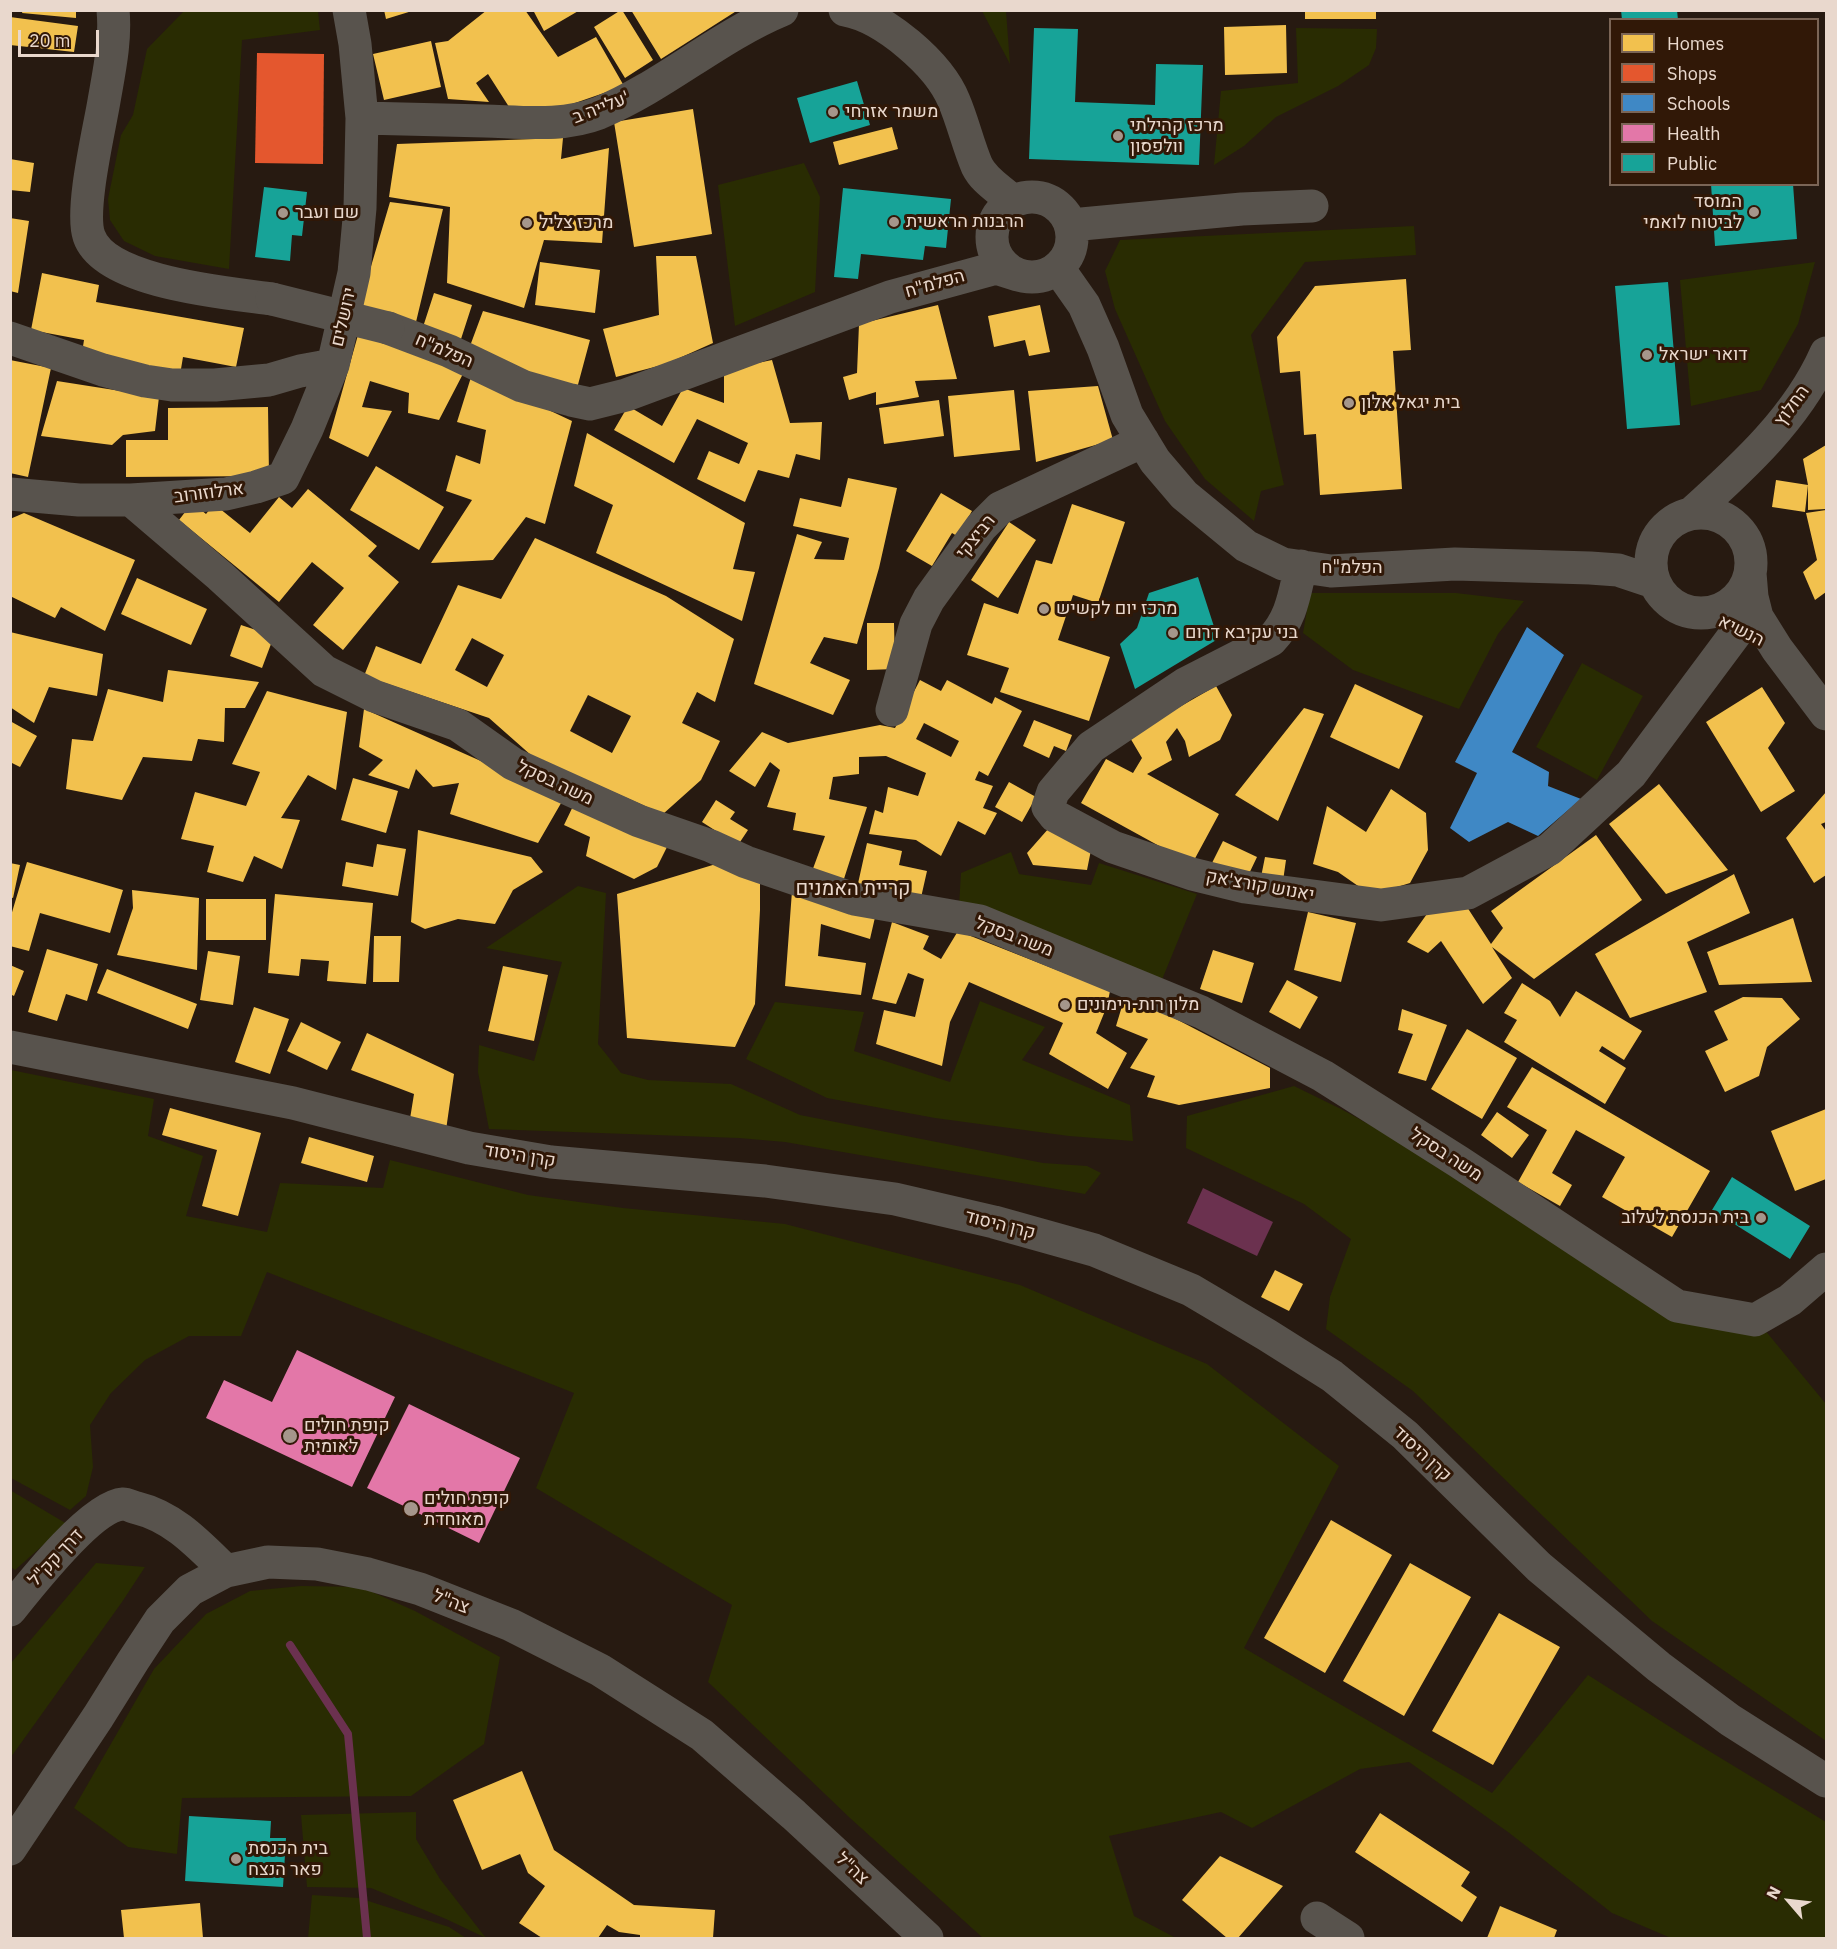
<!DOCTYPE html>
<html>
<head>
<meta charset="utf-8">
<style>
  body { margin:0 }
  #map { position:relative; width:1837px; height:1949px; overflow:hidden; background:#271a11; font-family:"IBM Plex Sans",sans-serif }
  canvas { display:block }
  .frame { position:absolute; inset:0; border:12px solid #e9d8cd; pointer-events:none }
  .legend { position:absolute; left:1609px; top:18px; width:210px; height:168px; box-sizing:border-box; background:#311807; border:2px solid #7b6556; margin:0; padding:8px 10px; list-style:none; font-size:18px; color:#e9d8cd }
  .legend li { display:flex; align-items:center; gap:12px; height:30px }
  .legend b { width:30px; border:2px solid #7b6556 }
  .north { position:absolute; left:1759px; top:1871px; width:60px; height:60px; -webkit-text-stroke:4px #311807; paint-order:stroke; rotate:298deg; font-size:16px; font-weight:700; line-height:24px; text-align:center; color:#e9d8cd }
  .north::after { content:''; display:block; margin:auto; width:21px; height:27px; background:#e9d8cd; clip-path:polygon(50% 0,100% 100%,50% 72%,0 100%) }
  .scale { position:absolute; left:18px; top:30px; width:81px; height:27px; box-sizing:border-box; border:3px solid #e9d8cd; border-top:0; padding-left:8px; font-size:18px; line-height:21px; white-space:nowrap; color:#e9d8cd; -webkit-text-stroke:4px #311807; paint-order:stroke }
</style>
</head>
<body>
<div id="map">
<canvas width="1837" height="1949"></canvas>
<div class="frame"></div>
<ul class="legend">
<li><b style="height:16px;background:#f2c14e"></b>Homes</li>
<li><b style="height:16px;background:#e4572e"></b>Shops</li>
<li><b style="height:16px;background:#3f88c5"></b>Schools</li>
<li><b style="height:16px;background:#e377a8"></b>Health</li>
<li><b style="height:16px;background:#17a398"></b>Public</li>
</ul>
<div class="north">N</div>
<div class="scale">20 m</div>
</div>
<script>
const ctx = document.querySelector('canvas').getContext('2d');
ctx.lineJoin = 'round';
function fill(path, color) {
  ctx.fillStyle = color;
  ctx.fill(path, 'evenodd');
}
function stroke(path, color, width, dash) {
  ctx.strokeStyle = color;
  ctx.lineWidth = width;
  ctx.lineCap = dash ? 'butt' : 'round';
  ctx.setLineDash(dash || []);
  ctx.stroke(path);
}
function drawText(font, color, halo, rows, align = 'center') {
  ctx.font = font + ' "IBM Plex Sans",Heebo,sans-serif';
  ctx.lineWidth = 6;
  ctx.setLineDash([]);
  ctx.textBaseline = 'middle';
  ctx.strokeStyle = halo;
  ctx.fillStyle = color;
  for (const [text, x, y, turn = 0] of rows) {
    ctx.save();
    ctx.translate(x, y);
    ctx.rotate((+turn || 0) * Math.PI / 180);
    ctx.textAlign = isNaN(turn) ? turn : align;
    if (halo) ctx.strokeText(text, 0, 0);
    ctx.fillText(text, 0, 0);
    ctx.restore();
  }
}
fill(new Path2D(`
  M185,10L318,11L320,30L242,40L229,269L155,256L124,241L110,220L108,199L121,135L133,115L147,49Z
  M982,11H1006L1010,64Z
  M1296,28L1377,29L1376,48L1369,65L1338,86L1276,117L1244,146L1214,165L1221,91L1298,83Z
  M804,163L820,197L815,292L735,326L718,185Z
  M1414,226L1416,255L1305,262L1251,335L1284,485L1261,491L1254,521L1205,479L1165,421L1115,309L1105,271L1120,240Z
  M1815,262L1798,324L1761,390L1691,406L1680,280Z
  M1310,593H1456L1524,601L1498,634L1459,709L1353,670L1303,633Z
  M1582,663L1643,696L1597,780L1536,747Z
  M1011,852L1019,874L1091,885L1099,863L1197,894L1159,987L959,906L961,873Z
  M578,886L606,893L598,1044L621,1073L648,1080L731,1084L800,1115L1043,1163L1087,1166L1101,1173L1085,1194L785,1142L739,1138L489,1129L478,1072L479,1045L534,1061L562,962L486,948Z
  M980,1001L1045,1027L1022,1060L1130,1105L1133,1141L1069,1136L935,1118L827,1098L746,1059L775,1002L864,1012L854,1051L950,1082Z
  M11,1070L154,1099L148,1136L203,1156L186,1216L267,1232L280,1183L383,1188L390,1160L528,1195L623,1208L785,1224L1020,1285L1207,1364L1339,1466L1244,1648L1492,1793L1588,1675L1686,1737L1826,1822V1938H1671L1612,1913L1508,1832L1409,1762L1360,1769L1252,1828L1221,1812L1109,1836L1134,1916L1176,1938H983L850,1818L708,1682L732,1605L536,1488L574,1393L267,1272L241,1336H189L145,1360L111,1393L90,1425L93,1467L86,1496L70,1510L11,1478Z
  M1294,1086L1341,1109L1466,1178L1666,1300L1764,1329L1826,1404V1741L1652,1621L1413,1391L1326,1329L1330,1297L1351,1239L1304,1204L1186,1148L1187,1116Z
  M10,1490L67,1524L15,1570L11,1567Z
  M96,1563L145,1567L122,1602L11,1757V1663Z
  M301,1586L361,1587L415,1611L500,1657L484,1744L411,1796L182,1798L177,1854L128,1847L74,1808L154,1669L206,1614L250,1591Z
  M416,1812V1839L440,1879L486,1938L446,1919L371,1888L307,1887L301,1815Z
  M312,1895L359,1898L449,1927L466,1938H308Z`), '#292c02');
fill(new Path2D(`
  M1203,1188L1273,1222L1257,1256L1187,1223Z`), '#6b314f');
fill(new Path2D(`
  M23,10H76V18L22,13Z
  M384,10H412V11L386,19Z
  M487,10H525L558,57L596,37L624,86L552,111L511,110L488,74L476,83L489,102L448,99L435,43L448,41Z
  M533,10H580L544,31Z
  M621,10H622L653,60L625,78L594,27Z
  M631,10H738L661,59Z
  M1305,10H1376V19H1305Z
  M10,17L78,26L74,52L10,45Z
  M1286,25L1287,73L1225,75L1224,27Z
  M431,41L441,87L384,100L373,54Z
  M693,109L712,234L634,247L614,122Z
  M892,127L898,149L839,165L833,142Z
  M563,138L561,159L609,148L602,243L544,240L524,308L447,283L450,207L389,197L397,144Z
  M10,159L34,163L30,192L10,190Z
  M390,202L443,209L416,322L359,307Z
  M10,218L29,221L18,293L10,291Z
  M656,256H696L713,343L666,364L616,377L603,329L659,315Z
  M540,262L600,270L595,313L535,305Z
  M42,273L99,285L96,302L244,328L236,367L183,357L180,375L82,353L84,340L31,330Z
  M1406,279L1411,350L1393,351L1402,489L1320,495L1316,434L1304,435L1300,371L1280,373L1277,337L1315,286Z
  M434,293L472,305L461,339L423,327Z
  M938,305L957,379L915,381L919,397L876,405V392L849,400L843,377L857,373L859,324Z
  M1040,305L1050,352L1029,356L1025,340L994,347L988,316Z
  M483,311L590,340L576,392L470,346Z
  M358,335L465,370L439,420L408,413L409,393L370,381L362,407L392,411L368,457L329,438Z
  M10,360L51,368L28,477L10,473Z
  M772,360L790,423L822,422L820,460L796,454L789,478L758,470L745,502L697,479L709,451L739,464L748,443L697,419L674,463L614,430L628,406L662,426L683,388L724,403V370Z
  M472,374L572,421L545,524L526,517L493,560L431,563L472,500L446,491L456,455L480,464L486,430L457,422Z
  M57,381L159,397L155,431L123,435L112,445L41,436Z
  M1098,386L1113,440L1036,462L1028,391Z
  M1014,390L1020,450L954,457L948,396Z
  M939,400L944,436L884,444L879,408Z
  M268,407L269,476L126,477V440H168V408Z
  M587,433L745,523L733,569L755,572L742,621L596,553L613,505L574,486Z
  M1826,445V509L1808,510V485L1803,459Z
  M376,466L444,507L419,550L350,510Z
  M848,478L897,488L879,568L857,644L824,637L810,663L850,680L833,715L754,684L797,534L822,542L814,559L844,560L849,538L793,526L800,498L841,507Z
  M1776,480L1808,485L1805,512L1772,507Z
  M308,489L377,546L368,556L399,582L343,650L313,625L344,588L312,562L279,602L179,520L192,503L206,514L214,504L250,533L279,497L292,508Z
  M941,493L972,511L957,536L952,533L932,566L906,551Z
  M1072,504L1125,522L1098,603L1073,595L1058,640L1110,657L1089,721L1000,692L1009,668L967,655L984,603L1018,614L1036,560L1052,564Z
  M1826,510V592L1815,600L1803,572L1817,560L1806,513Z
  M24,513L135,560L105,631L61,607L55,618L10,596V519Z
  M1009,522L1036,540L998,598L971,580Z
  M535,538L666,596L734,639L715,702L697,692L682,723L720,741L701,780L663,814L532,756L489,718L364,676L376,646L421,664L458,585L501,599ZM472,638L504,655L487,687L455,670ZM588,695L631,716L612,753L570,731Z
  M137,578L207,609L191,645L121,614Z
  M867,623H894L895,669L867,670Z
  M241,625L274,636L262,668L230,656Z
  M10,632L103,654L97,696L49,687L34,723L10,707Z
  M168,670L259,682L245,708H225L224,742L198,739L192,761L143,757L122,800L66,789L72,739L93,741L108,689L163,702Z
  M920,680L941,691L947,680L992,704L995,697L1022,711L988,776L979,771L975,780L993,786L983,808L997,813L985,835L958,821L941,856L916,840L869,834L875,810L883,813L888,787L918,796L926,773L886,756L859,757V774L833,777L829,799L867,807L842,885L811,874L825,836L793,830L796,813L767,807L780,770L770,762L755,787L729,771L762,732L788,743L880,725L895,728ZM924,723L959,741L951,757L916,739Z
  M1355,684L1423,716L1399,769L1330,737Z
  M1216,686L1232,715L1220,740L1189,757L1185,741L1177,728L1166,742L1172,760L1147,774L1219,814L1192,864L1081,803L1106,759L1133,773L1142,758L1129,736Z
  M1762,687L1785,723L1768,748L1795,791L1761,812L1706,722Z
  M267,691L347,712L336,790L308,775L281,818L300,820L282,869L254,856L243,882L207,872L214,846L181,839L195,792L246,806L260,772L232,764Z
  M1304,708L1324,714L1278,821L1235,795Z
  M364,709L564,798L538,843L450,814L459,783L433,787L416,769L409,789L368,775L383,760L359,747Z
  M1034,720L1072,735L1066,751L1054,746L1049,758L1023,746Z
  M10,721L37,736L20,767L10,762Z
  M353,778L398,791L386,833L341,820Z
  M1009,782L1036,797L1022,822L995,807Z
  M1659,784L1728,870L1666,894L1609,824Z
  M1391,789L1426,813L1428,850L1410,883L1371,895L1338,872L1313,864L1327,806L1366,832Z
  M1826,792V822L1821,824L1826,831V875L1814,883L1786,838Z
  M576,800L668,845L657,867L634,879L586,856L590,837L564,825Z
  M716,800L735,812L730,819L748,830L738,845L702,822Z
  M1049,828L1091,850L1087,870L1033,865L1027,853Z
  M418,830L531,857L543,872L513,890L495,924L458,919L425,929L411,922Z
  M1596,835L1642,900L1534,979L1492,947L1512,978L1483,1004L1441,941L1428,953L1407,942L1434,904L1467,907L1491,944L1503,928L1491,911Z
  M1223,841L1257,857L1246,880L1210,867Z
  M867,843L902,851L899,865L927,871L920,902L857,888Z
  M377,844L406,849L398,896L342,886L346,862L373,867Z
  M1265,857L1286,860L1283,881L1261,877Z
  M27,862L123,890L110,933L40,913L29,951L10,946V919Z
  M10,863L20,865L13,898L10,897Z
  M716,864L760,882V910L755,1004L735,1047L627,1038L617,894Z
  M1734,874L1750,913L1687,942L1707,992L1630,1018L1595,954Z
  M132,890L199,898L197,970L117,955L133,908Z
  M792,891L876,913L870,939L821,924L818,956L866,963L861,995L785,986Z
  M275,894L373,903L366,984L327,981L329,961L301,959L299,976L268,973Z
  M206,899H266V940H206Z
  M1308,912L1356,923L1341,982L1294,970Z
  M1793,918L1812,982L1719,985L1707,952Z
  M892,922L929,936L923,949L941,959L958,931L1110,991L1107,1006L1096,1033L1127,1053L1108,1089L1049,1054L1063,1023L969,982L950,1022L942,1066L876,1044L884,1010L915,1017L924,979L908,973L896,1004L872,999Z
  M374,936H401L399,982H373Z
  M47,949L98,964L87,1001L66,994L57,1021L28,1012Z
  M1213,950L1254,963L1242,1003L1200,989Z
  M208,951L240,956L233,1005L200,1000Z
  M10,965L24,971L14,996L10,994Z
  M503,966L548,975L534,1041L488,1031Z
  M107,969L197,1004L188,1029L97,993Z
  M1287,980L1318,997L1300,1029L1269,1012Z
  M1522,983L1550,1001L1560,1017L1576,991L1642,1031L1624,1060L1602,1046L1599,1051L1626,1068L1605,1104L1504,1042L1517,1020L1504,1013Z
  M1126,993L1270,1068V1088L1179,1105L1147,1097L1155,1076L1130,1068L1148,1039L1116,1026Z
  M1743,997L1782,998L1800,1019L1767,1047L1759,1076L1725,1092L1705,1051L1728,1040L1714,1011Z
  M254,1007L289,1019L270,1074L235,1062Z
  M1402,1009L1447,1025L1426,1081L1398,1073L1413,1034L1398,1030Z
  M301,1022L341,1042L327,1070L287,1051Z
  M1467,1029L1517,1058L1482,1119L1431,1089Z
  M367,1033L454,1074L446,1130L409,1125L414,1094L351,1070Z
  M1532,1067L1710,1171L1672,1237L1602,1197L1625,1157L1576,1130L1552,1173L1572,1185L1560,1206L1518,1182L1547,1130L1507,1107Z
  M170,1108L261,1133L238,1216L202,1206L217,1150L162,1135Z
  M1826,1109V1179L1795,1191L1771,1131Z
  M1497,1112L1529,1135L1512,1158L1481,1135Z
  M309,1137L374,1156L367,1182L301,1163Z
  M1275,1270L1303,1284L1289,1311L1261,1297Z
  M1331,1520L1392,1555L1325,1673L1264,1638Z
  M1410,1563L1471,1597L1404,1716L1343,1681Z
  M1499,1613L1560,1647L1493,1765L1432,1731Z
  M522,1771L554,1850L634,1905L715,1910L713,1938H640V1935L619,1932L607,1925L598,1938H542L519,1923L545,1886L528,1873L520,1854L482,1870L453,1800Z
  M1380,1813L1470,1872L1461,1886L1477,1897L1462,1922L1355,1852Z
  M1220,1856L1283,1886L1238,1938H1227L1182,1900Z
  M200,1903L203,1938H124L121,1910Z
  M1500,1906L1557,1930L1554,1938H1487Z`), '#f2c14e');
fill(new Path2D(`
  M257,53L324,54L323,164L255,163Z`), '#e4572e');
fill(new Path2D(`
  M1527,627L1564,655L1512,752L1549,772L1548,786L1581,799L1538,836L1508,822L1469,842L1450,828L1477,773L1455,762Z`), '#3f88c5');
fill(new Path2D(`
  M297,1350L395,1397L352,1487L206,1418L224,1380L272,1402Z
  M409,1404L520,1458L479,1543L367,1488Z`), '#e377a8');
fill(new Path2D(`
  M1621,10H1677L1678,20H1622Z
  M1034,28L1078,29L1075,102L1155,105L1156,64L1203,65L1199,165L1029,159Z
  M857,81L870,125L810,143L797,98Z
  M1711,184H1793L1797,239L1715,246Z
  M264,187L307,192L302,236L292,235L290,261L255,257Z
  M843,188L951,199L946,248L925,246L923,260L861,254L858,279L834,277Z
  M1668,282L1680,425L1627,429L1615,286Z
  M1198,577L1218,639L1135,689L1120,644L1137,628L1149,593Z
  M1732,1177L1810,1226L1790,1259L1712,1210Z
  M189,1816L271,1821L270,1838H286L283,1887L185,1881Z`), '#17a398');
stroke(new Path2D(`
  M290,1645L348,1734L367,1938`), '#6b314f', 8);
stroke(new Path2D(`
  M113,10C116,40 109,72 104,101C99,131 80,210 89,236C105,283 229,293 272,299
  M845,10C884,17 939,64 954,101C963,122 968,145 977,166C985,182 1000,189 1012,201
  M362,118C403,119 444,120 485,121C523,122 563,127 599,113C664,86 717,37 782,10
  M992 237a40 40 0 1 1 80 0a40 40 0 1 1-80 0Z
  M1071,225L1242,209L1312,206
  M1058,268L1084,305L1103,348L1127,415L1155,461L1184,495L1246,546L1283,564L1331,571L1455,564L1590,568L1618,570L1654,582
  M388,328L449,351L522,386L571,400L590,404L626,395L890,297L996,268L1018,275
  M10,338L103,370L145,381L172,385H215L269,380L300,371L333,365
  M10,494L79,500H131L226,494L256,487L283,478L307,429L333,365L354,273L360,208L362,118L355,44L349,10
  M131,500L220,576L324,671L374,696L458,725L513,764L639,821L711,846L746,862L854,899L980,921L1201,1012L1323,1076L1459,1162L1677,1306L1755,1320L1790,1300L1826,1269
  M1651 563a50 50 0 1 1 100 0a50 50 0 1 1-100 0Z
  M1692,513C1743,467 1798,417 1826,353
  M1301,566C1294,595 1292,618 1271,640L1185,684L1091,747L1053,792L1048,807L1055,816L1113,847L1192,874L1245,887L1381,905L1468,893L1550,849L1631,774L1739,629
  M1750,573L1752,597L1757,617L1777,649L1826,714
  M892,710L916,624L929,599L981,527L1000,508L1143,441
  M10,1047L293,1103L469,1148L551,1162L765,1181L895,1199L994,1222L1094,1250L1191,1290L1267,1335L1332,1376L1405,1435L1539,1567L1659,1667L1730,1720L1826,1781
  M10,1610C30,1585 92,1506 123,1504C127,1504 133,1507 137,1508C174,1517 199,1545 226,1571
  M10,1849L98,1717L133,1661L160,1620L190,1590L226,1571L268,1562L317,1564L368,1574L420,1589L511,1625L600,1670L702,1735L794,1815L927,1938
  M1317,1918L1348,1938`), '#58534d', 33);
stroke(new Path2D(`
  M272,299L388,328`), '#58534d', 33);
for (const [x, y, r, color] of [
  [833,112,6,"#a5968b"],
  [1118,136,6,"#a5968b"],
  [1754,212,6,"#a5968b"],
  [283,213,6,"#a5968b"],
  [894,222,6,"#a5968b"],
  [527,223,6,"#a5968b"],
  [1647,355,6,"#a5968b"],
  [1349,403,6,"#a5968b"],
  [1044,609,6,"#a5968b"],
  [1173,633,6,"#a5968b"],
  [1065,1005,6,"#a5968b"],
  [1761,1218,6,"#a5968b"],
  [290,1436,8,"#a5968b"],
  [411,1509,8,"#a5968b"],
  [236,1859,6,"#a5968b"]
]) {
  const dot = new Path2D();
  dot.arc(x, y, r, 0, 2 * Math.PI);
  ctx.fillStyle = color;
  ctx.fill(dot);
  stroke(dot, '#311807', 2);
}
drawText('18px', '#e9d8cd', '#311807', [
  ["עלייה ב'",601,108,-21],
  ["הפלמ\"ח",935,284,-16],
  ["ירושלים",344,317,-77],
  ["הפלמ\"ח",444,351,23],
  ["החלוץ",1792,406,-54],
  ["ארלוזורוב",209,493,-7],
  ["רביצקי",976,537,-51],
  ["הפלמ\"ח",1352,568],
  ["הנשיא",1741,631,26],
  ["משה בסקל",555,783,25],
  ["יאנוש קורצ'אק",1260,886,10],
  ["משה בסקל",1014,937,21],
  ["משה בסקל",1446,1155,33],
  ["קרן היסוד",520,1156,9],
  ["קרן היסוד",1000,1225,14],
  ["קרן היסוד",1422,1454,43],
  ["דרך קק\"ל",56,1558,-47],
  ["צה\"ל",451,1602,21],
  ["צה\"ל",852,1869,43]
]);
drawText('18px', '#e9d8cd', '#311807', [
  ["משמר אזרחי",845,112],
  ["מרכז קהילתי",1130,126],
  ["וולפסון",1130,147],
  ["המוסד",1742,202,"right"],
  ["לביטוח לואמי",1742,223,"right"],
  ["שם ועבר",295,213],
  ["הרבנות הראשית",906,222],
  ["מרכז צליל",539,223],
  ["דואר ישראל",1659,355],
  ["בית יגאל אלון",1361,403],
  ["מרכז יום לקשיש",1056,609],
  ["בני עקיבא דרום",1185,633],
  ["מלון רות-רימונים",1077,1005],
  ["בית הכנסת לעלוב",1749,1218,"right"],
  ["קופת חולים",304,1426],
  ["לאומית",304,1447],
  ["קופת חולים",424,1499],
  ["מאוחדת",424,1520],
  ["בית הכנסת",248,1849],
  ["פאר הנצח",248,1870]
], 'left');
drawText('20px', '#e9d8cd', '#311807', [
  ["קריית האמנים",853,889]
]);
</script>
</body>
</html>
